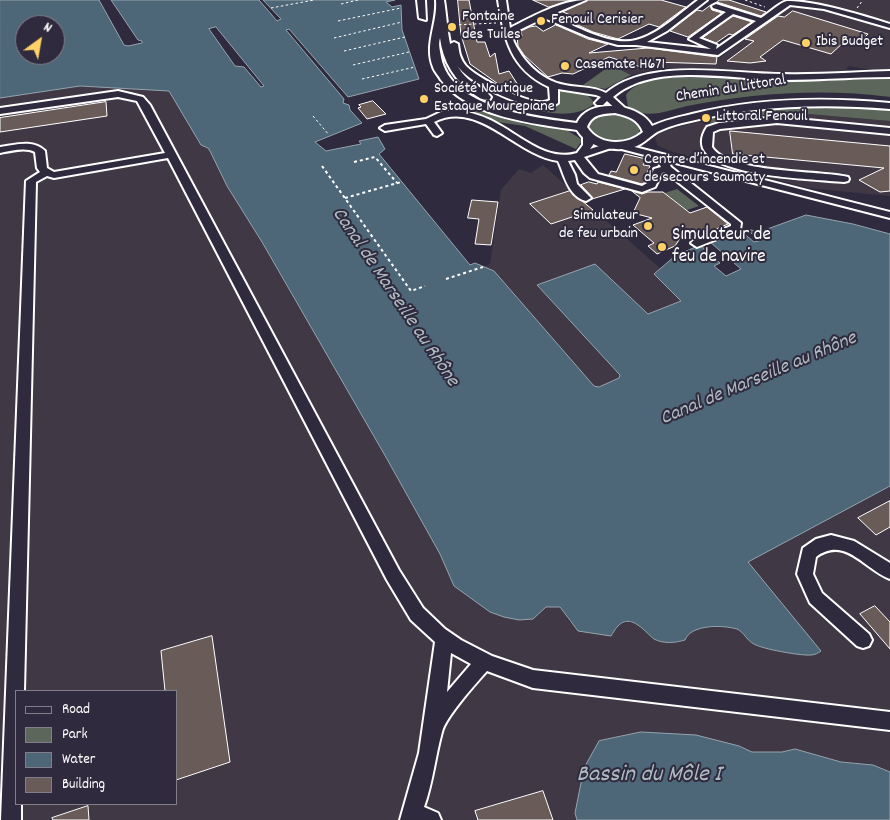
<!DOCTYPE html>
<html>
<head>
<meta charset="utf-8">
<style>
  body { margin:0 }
  #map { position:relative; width:890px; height:820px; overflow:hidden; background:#2f2a3d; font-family:Dekko,sans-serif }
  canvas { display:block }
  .legend { position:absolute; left:15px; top:690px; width:162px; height:115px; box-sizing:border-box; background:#2f2a3d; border:1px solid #827f8b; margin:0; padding:6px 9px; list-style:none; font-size:15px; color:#fff }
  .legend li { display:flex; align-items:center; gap:10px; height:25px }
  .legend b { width:25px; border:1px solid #827f8b }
  .north { position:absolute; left:15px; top:15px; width:50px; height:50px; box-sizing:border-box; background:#2f2a3d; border:1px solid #827f8b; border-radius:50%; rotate:32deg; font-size:14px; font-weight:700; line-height:20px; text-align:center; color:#fff }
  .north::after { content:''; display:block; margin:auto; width:18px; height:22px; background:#ffd166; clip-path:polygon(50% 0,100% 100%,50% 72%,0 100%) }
</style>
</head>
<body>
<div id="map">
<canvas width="890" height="820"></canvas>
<ul class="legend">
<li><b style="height:6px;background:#2f2a3d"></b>Road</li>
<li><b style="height:14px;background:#5c665a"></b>Park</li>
<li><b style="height:14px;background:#4e6778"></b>Water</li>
<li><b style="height:14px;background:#695c58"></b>Building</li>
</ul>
<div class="north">N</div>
</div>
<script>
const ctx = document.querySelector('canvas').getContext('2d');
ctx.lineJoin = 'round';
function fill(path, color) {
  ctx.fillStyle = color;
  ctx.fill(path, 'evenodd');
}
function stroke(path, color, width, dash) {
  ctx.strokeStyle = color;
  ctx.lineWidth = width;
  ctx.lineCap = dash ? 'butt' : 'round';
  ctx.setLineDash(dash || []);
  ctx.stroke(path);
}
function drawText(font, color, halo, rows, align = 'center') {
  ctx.font = font + ' Dekko,sans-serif';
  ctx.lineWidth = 4;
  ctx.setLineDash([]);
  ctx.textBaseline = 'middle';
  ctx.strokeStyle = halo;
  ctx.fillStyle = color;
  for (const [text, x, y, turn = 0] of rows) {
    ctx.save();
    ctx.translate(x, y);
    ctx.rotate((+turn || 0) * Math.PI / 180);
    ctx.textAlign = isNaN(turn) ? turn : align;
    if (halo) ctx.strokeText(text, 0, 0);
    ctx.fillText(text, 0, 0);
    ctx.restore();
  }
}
fill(new Path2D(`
  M806,0H890V24Z
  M792,5L805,6L890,30V70H872L849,66L846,69L850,71L768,73L705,68H661L631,75L611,65L635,48L718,56L711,64Z
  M80,86L169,91L201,145L208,148L210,151L227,186L262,242L387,459L440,554L454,586L476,602L533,619L546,607H560L570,623L615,631L618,625L627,622L637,624L645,628L649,634L667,642L678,643L685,640L687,635L692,631L702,628L729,627L740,630L750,641L821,651L748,562L890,486V772L873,765L841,762L795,749L782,752H752L739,746L575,813L577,820H0V98ZM16,691H176V804H16Z
  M785,112L890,121V196L807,188L673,152L658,146L655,139L658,133L708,119L711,123Z
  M543,165L661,269L654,274L681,300V301L648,315L538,285L620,375L619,378L599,387L594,386L494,271L483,267L490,264L501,190L519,169L531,173Z`), '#403945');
fill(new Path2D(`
  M611,65L631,75L605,89L583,85Z
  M667,78H708L770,81L890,79V97C822,88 754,93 687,106C666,111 648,120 628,107L626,95C635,82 652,81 667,78Z
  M559,90C571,92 590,90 594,104C578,117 552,115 533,109L536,106C542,107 557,111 559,102C560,99 558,94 559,90Z
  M472,106L524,124L565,129L581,139V142L576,149L525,126L497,122L470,110Z
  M787,106H839L890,110V121L785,112L711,123L708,119Z
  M607,114C620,114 632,116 640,126L639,134C626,146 598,143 589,128V123L595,117Z
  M677,189L699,206L687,210L665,193Z`), '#5c665a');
const water = new Path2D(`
  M0,0H99L124,45L128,46L142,43V41L138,40L111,0H259L277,21L281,19L263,0H395L386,2L392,7L401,5L402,30L419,79L348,97L289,29L286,30L344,99L343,103L349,105L350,110L362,123L315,142L326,151L361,144L359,141L378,137L385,149L379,154L470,265L475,263L494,271L594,386L599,387L619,378L620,375L537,285L595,264L648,314L681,301L654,274L675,256L700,245L720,263L714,266L726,276L741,269L710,242L741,231L754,242L759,241L747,229L759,232L806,215L853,224L890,234V486L748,562L821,651C818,653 815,655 811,655C801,656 762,649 754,644C747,641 744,632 737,629C723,625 691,624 685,640C676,643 663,644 654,639C646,633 631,612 618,626C615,629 613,633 611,636L578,631L560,607H546L533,619L519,620L504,617L490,612L454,586L440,554L387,459L262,242L227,186L210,151L208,148L201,145L169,91L80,86L0,98ZM25,25H55V55H25ZM216,27L264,86L261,87L244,67L235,66L209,29Z
  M641,732L696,735L739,746L752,752H782L795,749L841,762L873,765L890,772V820H577L575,813L584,768L599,741Z`);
fill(water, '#4e6778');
stroke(water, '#95a4ae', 1);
const building = new Path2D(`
  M458,0H469L477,42H485L490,57L495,53L499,74L509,71L518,85L508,88L501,86L470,64L461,35Z
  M533,0H571L549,7Z
  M588,0H661L686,7L659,27L649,24L618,39L593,32L567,20L575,17L563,12Z
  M720,0H729L766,12L761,16L717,2Z
  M710,6L712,10L722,13L688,37L670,31L697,10L702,11Z
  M793,11L868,34L857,45L845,41L831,54L783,40L760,57L766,61L750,63L727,61L754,41L745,39L778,16L784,17Z
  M733,16L752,22L733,35L729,34L716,43L703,38Z
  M556,25L588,39L608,44L589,53L648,48L717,57L716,64L653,62L641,67L609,57L573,74L562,73L548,77L524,55L518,46L517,35L522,36L521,31L529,27L536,26L543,31Z
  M373,101L386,114L367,119L358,108L361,107L359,105Z
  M106,102L107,116L0,132V118Z
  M730,131L890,146V191L880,192L859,180L884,168L733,154Z
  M625,154L646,159L643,165L650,166L645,177L647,181L642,184L609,175L611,171L616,172Z
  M589,182L597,184L598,182L625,189L592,199V197L581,185Z
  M570,191L593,210L551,224L530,204Z
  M632,191L642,194L648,192H663L690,213L707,207L728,224L691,240L683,234L675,246L657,254L648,246L654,243L633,225L652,218L633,213L640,198Z
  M472,200L498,202L491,245L475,244L479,219L468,218Z
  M890,501V527L876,535L858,518Z
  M875,606L890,622V649L860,614Z
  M212,636L230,762L176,780V691H165L161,651Z
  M543,791L553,820H478L475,811Z
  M88,806L89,820H53L52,818Z`);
fill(building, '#695c58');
stroke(building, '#fff', 1);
const minor = new Path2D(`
  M417,0H425L426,20L419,18Z
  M498,0H506L510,28C531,17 562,0 586,0L551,15C573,25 611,47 636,40C659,34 679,14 698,0H707L667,31L647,42L711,49L689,39L726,12L713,8L712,6L716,4L761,18C769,13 779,3 787,1C812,0 865,16 890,24V28L824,9L790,5L718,55L636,45H618L589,37L544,18L511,34C518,57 540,81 565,85C579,88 593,86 606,93C649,57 731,74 782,74C818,75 854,72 890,71V77C854,77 819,80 783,80C733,80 654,61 613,97L627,110V114H621L607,101L603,105H597L595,103L601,97L596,95L558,89V103C539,118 474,86 460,69C453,62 450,54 450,44L454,42L458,44C459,52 460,59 466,66C477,78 536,110 550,100L549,87C510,69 504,38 498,0ZM733,14L756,21L716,49L717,45L699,38Z
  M118,91L143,97L150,105L399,570L423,608L445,629L461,640L492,656L533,670L890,712V730L533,688L487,671C476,683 445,718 442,732C435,757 433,782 424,807L438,813L441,820H400L419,753L435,642L411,620L387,580L168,158L54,178L47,176L36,182L24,691H16V804H21V820H1L26,181L40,172L37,168L35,152C25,147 11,151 0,153V147C15,145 33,139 45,151L47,168L54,172L165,153L137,101L118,97L0,114V108ZM451,653L471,664L447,692Z
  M459,110C472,113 484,116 496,123C521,136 547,162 577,153L583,145V136L588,133L593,136V145L590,149L611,142L615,144L619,143L890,212V218L668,161L671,167L741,223L740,230L697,247L691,243L693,241L731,226V224L665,172L662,173L655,187L642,192L590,178L584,173L575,160L568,161L575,175L577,184L591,198L586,201C568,196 565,176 558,161C515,155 479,99 434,122L442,133L437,136L434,135L426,124L385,131L380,128L385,125L426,119L443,111ZM614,147L656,158L661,167L654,169L649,182L642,186L598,174L584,157Z
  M777,117L890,128V134L777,123L720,129L713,132L712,147C729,174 818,170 848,177L849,179L848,181L844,182C811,179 732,177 708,155C699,147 701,136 707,127L719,123Z
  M831,535L854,541L890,563V579C865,570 845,535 816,557L813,574L822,593L869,634L872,640L869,646L863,648L857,646L810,603L797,574L803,548L816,539Z`);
const major = new Path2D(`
  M436,0H444C448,24 447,55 464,75C472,84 484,88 491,97L490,99C483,101 480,98 475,95C455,81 443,62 440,38C438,45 440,50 441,57C450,108 535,118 577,123C588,97 640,103 652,126C665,120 679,117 692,114C757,98 824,97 890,103V109C819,103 751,106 682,123C674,125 665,128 657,132C645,140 640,148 624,149C606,150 587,146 577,130C534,124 469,117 441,80C439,76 434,71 433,67C424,44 438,23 436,0ZM615,113C628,116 638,119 643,132C627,146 599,146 587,127C592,114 602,114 615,113Z`);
stroke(minor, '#fff', 4);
stroke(major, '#fff', 4);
stroke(new Path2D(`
  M745,0L765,7
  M341,4L358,0
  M271,8L314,0
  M857,8L863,0
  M338,21L401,8
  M454,25L496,23
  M334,38L402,22
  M344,51L405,37
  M353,65L409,52
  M362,79L415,67
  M313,116L329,135`), '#fff', 1, [2.5, 2.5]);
stroke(new Path2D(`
  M354,162L375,157L397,183
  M322,166L411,291L425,286
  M345,198L401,182
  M446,279L483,267`), '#fff', 2, [3, 3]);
fill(minor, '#2f2a3d');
fill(major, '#2f2a3d');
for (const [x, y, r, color] of [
  [541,21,5,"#ffd166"],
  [452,27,5,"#ffd166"],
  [806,43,5,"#ffd166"],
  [565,66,5,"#ffd166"],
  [424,99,5,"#ffd166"],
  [706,118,5,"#ffd166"],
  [634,170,5,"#ffd166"],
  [648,226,5,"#ffd166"],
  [662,247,5,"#ffd166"]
]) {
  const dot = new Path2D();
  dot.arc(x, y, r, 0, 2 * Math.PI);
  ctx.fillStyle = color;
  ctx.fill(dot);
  stroke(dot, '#2f2a3d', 2);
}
drawText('16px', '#fff', '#2f2a3d', [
  ["Fontaine",462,18],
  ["des Tuiles",462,36],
  ["Fenouil Cerisier",551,21],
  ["Ibis Budget",816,43],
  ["Casemate H671",575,66],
  ["Société Nautique",434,90],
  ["Estaque Mourepiane",434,108],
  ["Littoral Fenouil",716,118],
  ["Centre d’incendie et",644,161],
  ["de secours Saumaty",644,179],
  ["Simulateur",638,217,"right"],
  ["de feu urbain",638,235,"right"]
], 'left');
drawText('16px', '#fff', '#2f2a3d', [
  ["Chemin du Littoral",731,90,-9]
]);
drawText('19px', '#fff', '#2f2a3d', [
  ["Simulateur de",672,236],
  ["feu de navire",672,258]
], 'left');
drawText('italic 20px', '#afbbc2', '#2f2a3d', [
  ["Canal de Marseille au Rhône",394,298,56],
  ["Canal de Marseille au Rhône",759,380,-23]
]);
drawText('italic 24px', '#afbbc2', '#2f2a3d', [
  ["Bassin du Môle I",649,777]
]);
</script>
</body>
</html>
